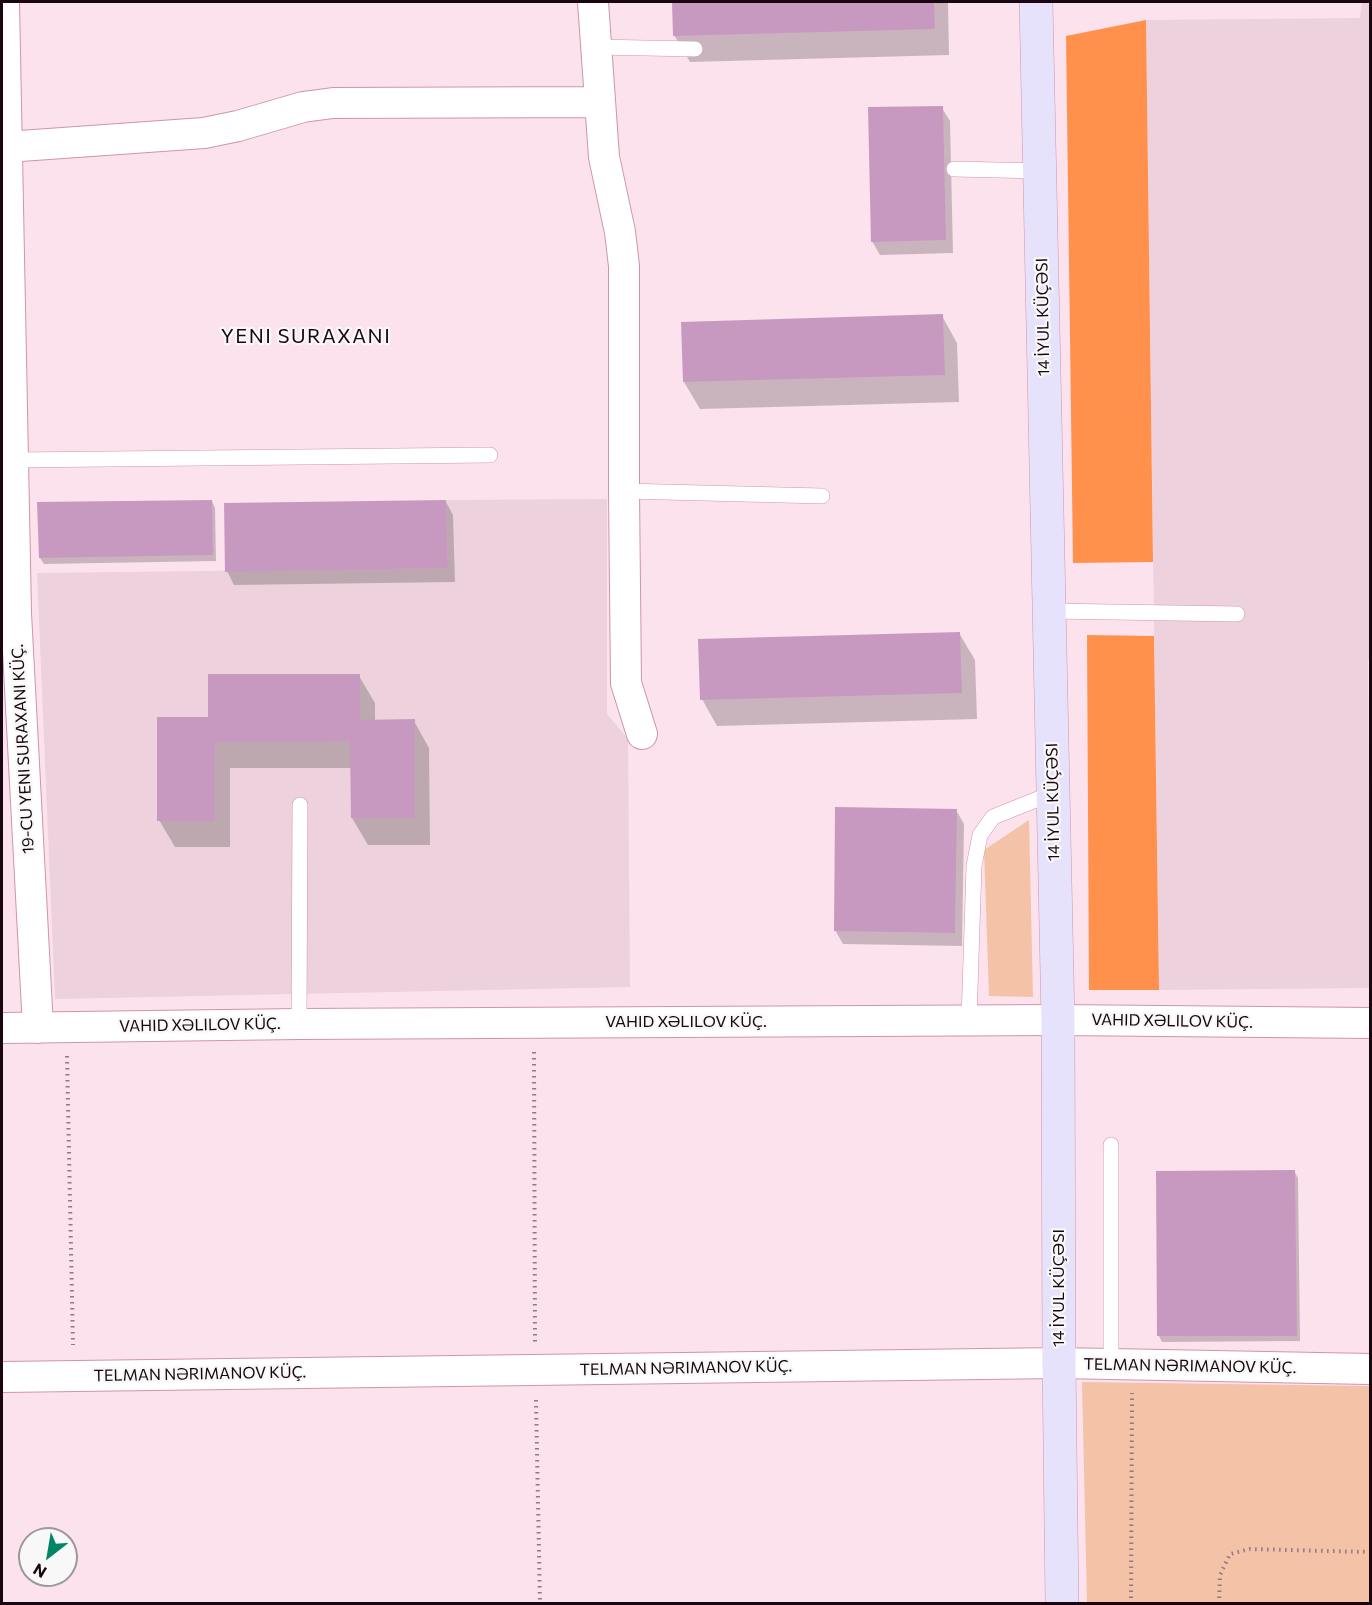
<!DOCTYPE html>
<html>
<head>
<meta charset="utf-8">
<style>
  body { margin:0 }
  #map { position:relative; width:1372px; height:1605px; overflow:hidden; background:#fce2ed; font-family:Commissioner,sans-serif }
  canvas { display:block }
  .frame { position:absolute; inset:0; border:3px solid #190610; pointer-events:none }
  .north { position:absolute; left:18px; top:1527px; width:60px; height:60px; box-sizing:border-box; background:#f7f8f7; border:2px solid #9e979b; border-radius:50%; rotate:211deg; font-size:16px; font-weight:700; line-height:24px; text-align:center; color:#190610 }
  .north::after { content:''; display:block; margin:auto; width:21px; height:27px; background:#018568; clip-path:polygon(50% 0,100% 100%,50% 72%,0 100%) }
</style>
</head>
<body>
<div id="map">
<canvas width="1372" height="1605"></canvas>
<div class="frame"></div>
<div class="north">N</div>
</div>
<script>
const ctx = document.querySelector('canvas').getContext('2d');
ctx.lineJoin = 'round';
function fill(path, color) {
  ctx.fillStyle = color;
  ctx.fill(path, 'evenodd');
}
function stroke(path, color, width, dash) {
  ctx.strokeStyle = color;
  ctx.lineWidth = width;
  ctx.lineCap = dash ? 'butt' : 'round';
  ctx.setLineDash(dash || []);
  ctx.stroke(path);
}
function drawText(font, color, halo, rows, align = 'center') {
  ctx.font = font + ' Commissioner,sans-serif';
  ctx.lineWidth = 4.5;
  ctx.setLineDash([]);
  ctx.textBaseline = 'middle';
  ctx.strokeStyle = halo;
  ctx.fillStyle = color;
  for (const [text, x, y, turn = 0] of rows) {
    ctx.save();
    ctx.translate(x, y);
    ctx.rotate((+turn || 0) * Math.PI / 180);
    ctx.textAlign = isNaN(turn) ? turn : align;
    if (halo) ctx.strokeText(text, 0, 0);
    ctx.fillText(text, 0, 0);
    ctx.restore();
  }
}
fill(new Path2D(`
  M1362,2H1370V660H1368L1370,988L1159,990L1146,20L1360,18Z
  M607,499V714L628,739L630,987L55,999L37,573L448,568L446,500Z`), '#edd2dd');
fill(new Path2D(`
  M1029,820L1033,997L989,996L984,850Z
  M1082,1382L1370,1386V1603H1087Z`), '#f4c2a7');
fill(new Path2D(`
  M1146,20L1153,562L1073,563L1066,36Z
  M1087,635L1154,636L1159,990H1089Z`), '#ff914d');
fill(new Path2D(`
  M673,2H948L949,55L690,62L674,35Z
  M942,108L950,121L953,253L880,255L872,241Z
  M942,316L957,343L959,402L700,409L684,382Z
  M212,501L215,508L216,561L44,564L40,558Z
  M446,502L453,515L455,582L234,585L227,571Z
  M959,633L975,660L977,719L717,726L702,699Z
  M359,676L375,703V721H414L429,748L430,845H368L352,818V768H230V847H175L159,820L210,718Z
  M956,810L964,824L962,946L843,944L835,930Z
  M1294,1171L1298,1178L1300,1341L1162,1342L1159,1336Z`), '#0003');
fill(new Path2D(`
  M672,2H934L935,29L673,36Z
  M943,106L946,240L871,242L868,107Z
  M943,314L945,375L683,382L681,322Z
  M212,500L213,555L39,558L37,502Z
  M446,500L448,568L225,572L224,503Z
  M960,632L962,693L700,700L698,639Z
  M208,674H360V720L415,719V818H351L350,741L215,742V821H157V717H208Z
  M835,807L957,809L955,933L834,931Z
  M1295,1170L1297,1336H1157L1156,1171Z`), '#c799c1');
const lane = new Path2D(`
  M595,47L695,49
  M954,169L1040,171
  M13,460L490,455
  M624,491L822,496
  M1049,611L1237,614
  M969,1020L974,866L980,835L993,817L1053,793
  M299,1024L300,805
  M1111,1145V1364`);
const street = new Path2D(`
  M4,2L16,613L38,1028
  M593,2L604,157L620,232L624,266V491L626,683L642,734
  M6,147L204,133L238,126L303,107L333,103L599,102
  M2,1028L299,1024L1058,1020L1370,1023
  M2,1377L1059,1363L1370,1369`);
const secondary = new Path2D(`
  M1036,2L1058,1020L1059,1363L1062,1604`);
stroke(lane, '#ce94ae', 16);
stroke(street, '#ce94ae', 32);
stroke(secondary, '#ce94ae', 34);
stroke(new Path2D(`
  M534,1052L535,1342
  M67,1056L73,1345
  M536,1400L540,1604
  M1131,1604L1132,1393
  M1219,1604L1220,1575L1230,1554L1250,1549L1370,1552`), '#907984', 4, [1.5, 4.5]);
stroke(lane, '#fff', 15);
stroke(street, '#fff', 30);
stroke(secondary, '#e6e2fb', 33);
drawText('16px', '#190610', '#f7f8f7', [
  ["14 İYUL KÜÇƏSI",1043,317,-91],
  ["19-CU YENI SURAXANI KÜÇ.",23,749,-93],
  ["14 İYUL KÜÇƏSI",1053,802,-91],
  ["VAHID XƏLILOV KÜÇ.",1172,1021,1],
  ["VAHID XƏLILOV KÜÇ.",686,1022],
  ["VAHID XƏLILOV KÜÇ.",200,1025,-1],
  ["14 İYUL KÜÇƏSI",1059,1288,-90],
  ["TELMAN NƏRIMANOV KÜÇ.",1190,1366,1],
  ["TELMAN NƏRIMANOV KÜÇ.",686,1368,-1],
  ["TELMAN NƏRIMANOV KÜÇ.",200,1374,-1]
]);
ctx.letterSpacing = '1.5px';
drawText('20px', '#190610', '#f7f8f7', [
  ["YENI SURAXANI",306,336]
]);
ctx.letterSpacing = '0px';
</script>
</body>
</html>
